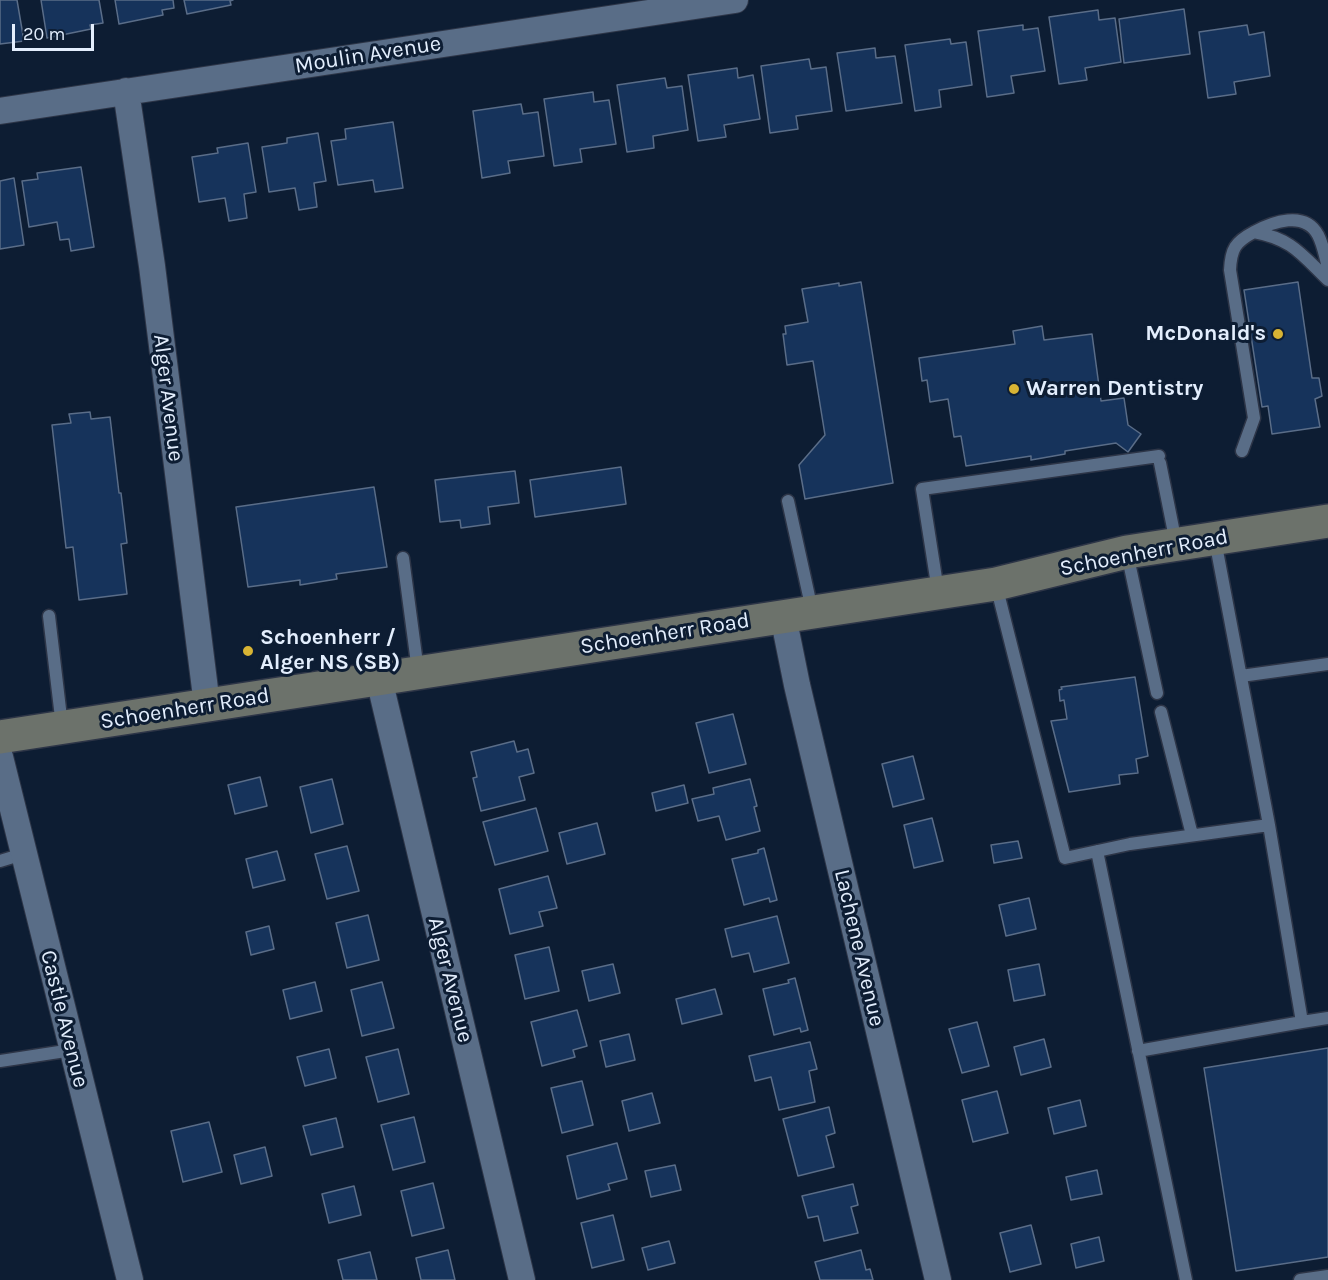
<!DOCTYPE html>
<html>
<head>
<meta charset="utf-8">
<style>
  body { margin:0 }
  #map { position:relative; width:1328px; height:1280px; overflow:hidden; background:#0d1d33; font-family:Karla,sans-serif }
  canvas { display:block }
  .scale { position:absolute; left:12px; top:24px; width:82px; height:27px; box-sizing:border-box; border:3px solid #e3eefd; border-top:0; padding-left:8px; font-size:18px; line-height:21px; white-space:nowrap; color:#e3eefd; -webkit-text-stroke:4px #0d1d33; paint-order:stroke }
</style>
</head>
<body>
<div id="map">
<canvas width="1328" height="1280"></canvas>
<div class="scale">20 m</div>
</div>
<script>
const ctx = document.querySelector('canvas').getContext('2d');
ctx.lineJoin = 'round';
function fill(path, color) {
  ctx.fillStyle = color;
  ctx.fill(path, 'evenodd');
}
function stroke(path, color, width, dash) {
  ctx.strokeStyle = color;
  ctx.lineWidth = width;
  ctx.lineCap = dash ? 'butt' : 'round';
  ctx.setLineDash(dash || []);
  ctx.stroke(path);
}
function drawText(font, color, halo, rows, align = 'center') {
  ctx.font = font + ' Karla,sans-serif';
  ctx.lineWidth = 6;
  ctx.setLineDash([]);
  ctx.textBaseline = 'middle';
  ctx.strokeStyle = halo;
  ctx.fillStyle = color;
  for (const [text, x, y, turn = 0] of rows) {
    ctx.save();
    ctx.translate(x, y);
    ctx.rotate((+turn || 0) * Math.PI / 180);
    ctx.textAlign = isNaN(turn) ? turn : align;
    if (halo) ctx.strokeText(text, 0, 0);
    ctx.fillText(text, 0, 0);
    ctx.restore();
  }
}
const building = new Path2D(`
  M0,0H17L24,41L0,44Z
  M41,0H99L103,23L90,25L91,29L47,38Z
  M115,0H173L174,8L162,10L163,15L119,24Z
  M184,0H233L230,1L231,5L187,14Z
  M1184,9L1190,54L1124,63L1119,19Z
  M1098,10L1099,20L1115,18L1121,62L1085,68L1087,80L1059,84L1049,17Z
  M1023,25V30L1038,28L1045,71L1011,76L1014,93L987,97L978,31Z
  M1247,25L1249,35L1264,32L1270,76L1234,82L1236,94L1208,98L1199,32Z
  M950,39L951,44L966,42L972,85L939,90L941,107L915,111L905,45Z
  M875,48L876,58L895,56L902,103L846,111L837,53Z
  M809,59L811,69L826,67L832,111L796,116L798,129L770,133L761,66Z
  M737,68L738,78L753,75L760,119L724,125L726,137L698,141L688,75Z
  M665,78L667,88L682,86L688,130L653,136L654,148L627,152L617,85Z
  M593,92L594,102L609,100L616,144L580,149L582,162L554,166L544,99Z
  M521,104L523,114L538,112L544,156L508,161L510,173L482,178L473,111Z
  M393,122L403,188L375,192L373,180L338,185L331,141L346,139L345,129Z
  M318,133L326,181L314,183L317,207L299,210L295,188L269,192L262,147L287,143V138Z
  M248,143L256,192L244,194L247,218L229,221L225,198L199,202L192,157L218,153L217,148Z
  M81,167L94,247L71,251L69,239L60,240L57,222L29,227L22,181L38,179L37,173Z
  M14,178L24,245L0,249V181Z
  M861,282L893,483L805,499L799,465L825,435L813,361L787,365L783,334H786L785,326L808,322L802,289L839,283V286Z
  M1298,282L1312,378H1319L1322,396L1315,399L1320,427L1272,434L1268,406L1262,407L1244,290Z
  M1042,326L1044,340L1092,334L1101,401L1124,398L1128,425L1141,434L1128,452L1116,443L1065,451V454L1031,460V456L966,466L961,436L954,437L948,399L930,402L927,380L922,381L919,358L1015,344L1013,331Z
  M90,412L91,419L110,417L119,493H121L127,543L121,544L127,594L79,600L73,547L66,548L52,425L71,423L69,414Z
  M621,467L626,504L535,517L530,480Z
  M515,471L519,503L488,507L490,524L461,528L460,520L440,522L435,480Z
  M374,487L387,567L336,574L337,579L300,585V580L248,587L236,507Z
  M1135,677L1148,756L1136,759L1138,773L1119,775L1120,784L1069,792L1051,721L1067,719L1064,700L1060,701L1059,690L1062,689L1061,687Z
  M733,714L746,764L709,773L696,723Z
  M514,741L517,752L528,749L534,773L519,777L525,800L481,811L473,778L477,777L471,752Z
  M913,756L924,799L893,807L882,764Z
  M260,777L267,806L235,814L228,785Z
  M332,779L343,824L311,833L300,787Z
  M750,779L757,806L754,807L760,831L726,840L719,816L698,821L692,799L714,794L713,788Z
  M684,785L688,803L656,811L652,793Z
  M536,808L548,851L495,865L483,822Z
  M932,818L943,861L914,868L904,825Z
  M597,823L605,854L567,864L559,833Z
  M1018,841L1022,858L994,863L991,845Z
  M347,846L359,891L327,899L315,854Z
  M764,848L777,900L770,902L769,898L744,905L732,859L758,853V850Z
  M277,851L285,880L253,888L246,859Z
  M548,876L557,908L539,912L543,926L510,934L499,889Z
  M1029,898L1036,929L1006,936L999,905Z
  M368,915L379,960L347,968L336,923Z
  M777,916L789,963L754,972L749,953L732,957L725,929Z
  M269,926L274,949L251,955L246,932Z
  M549,947L559,991L525,999L515,955Z
  M613,964L620,993L589,1001L582,971Z
  M1039,964L1045,995L1014,1001L1008,970Z
  M795,978L808,1030L801,1032L800,1028L774,1035L763,989L789,983L788,980Z
  M315,982L322,1011L290,1019L283,990Z
  M382,982L394,1028L362,1036L351,990Z
  M715,989L722,1014L682,1024L676,999Z
  M577,1010L587,1046L573,1050L575,1057L542,1066L531,1022Z
  M977,1022L989,1066L962,1073L949,1029Z
  M629,1034L635,1060L606,1067L600,1041Z
  M1044,1039L1051,1067L1021,1075L1014,1047Z
  M810,1042L817,1069L809,1071L815,1102L779,1110L771,1077L755,1081L749,1056Z
  M1328,1048V1257L1236,1271L1204,1068Z
  M329,1049L336,1078L305,1086L297,1057Z
  M398,1049L409,1094L378,1102L366,1057Z
  M582,1081L593,1125L562,1133L551,1088Z
  M997,1091L1008,1133L973,1142L962,1100Z
  M652,1093L660,1123L629,1131L622,1101Z
  M1080,1100L1086,1126L1054,1134L1048,1108Z
  M829,1107L835,1133L826,1136L834,1167L798,1176L783,1119Z
  M414,1117L425,1162L393,1170L381,1125Z
  M336,1118L343,1147L311,1155L303,1126Z
  M209,1122L222,1172L183,1182L171,1131Z
  M617,1143L627,1179L608,1184L610,1190L577,1199L567,1156Z
  M265,1147L272,1176L241,1184L234,1155Z
  M675,1165L681,1190L651,1197L645,1171Z
  M1097,1170L1102,1194L1071,1200L1066,1177Z
  M433,1183L444,1228L412,1236L401,1191Z
  M853,1184L858,1205L851,1207L858,1233L824,1241L818,1216L808,1218L802,1196Z
  M354,1186L361,1215L329,1223L322,1194Z
  M613,1215L624,1260L592,1268L581,1223Z
  M1031,1225L1041,1264L1010,1272L1000,1233Z
  M1099,1237L1104,1261L1076,1268L1071,1244Z
  M669,1241L675,1263L648,1270L642,1248Z
  M448,1250L455,1280H421L416,1258Z
  M861,1250L866,1270L870,1269L873,1280H820L815,1262Z
  M370,1252L377,1280H343L338,1260Z`);
fill(building, '#16335b');
stroke(building, '#5a6d88', 1.5);
const lane = new Path2D(`
  M1254,232C1272,222 1305,210 1318,235C1323,244 1325,257 1328,267
  M1242,451L1254,418L1230,270C1231,249 1235,242 1254,232C1292,239 1301,254 1328,280
  M1160,463L1176,543
  M788,501L812,610
  M1127,553L1157,693
  M403,558L418,671
  M996,585L1065,858L1130,844L1269,825L1215,540
  M938,591L922,489L1159,456
  M49,616L62,726
  M1241,676L1328,664
  M1161,712L1192,835
  M1269,825L1302,1022L1328,1018
  M1097,851L1186,1280
  M0,861L23,854
  M1138,1051L1302,1022
  M0,1061L72,1050
  M1300,1280L1328,1276`);
const street = new Path2D(`
  M126,91L152,266L207,705
  M0,111L735,0
  M783,616L797,685L938,1280
  M379,679L522,1280
  M0,757L130,1280`);
const secondary = new Path2D(`
  M0,737L996,584L1127,552L1328,521`);
stroke(lane, '#2d3547', 15);
stroke(street, '#2d3547', 28);
stroke(secondary, '#2d3547', 36);
stroke(lane, '#596d87', 12);
stroke(street, '#596d87', 26);
stroke(secondary, '#6c726b', 33);
for (const [x, y, r, color] of [
  [1278,334,6,"#d8b434"],
  [1014,389,6,"#d8b434"],
  [248,651,6,"#d8b434"]
]) {
  const dot = new Path2D();
  dot.arc(x, y, r, 0, 2 * Math.PI);
  ctx.fillStyle = color;
  ctx.fill(dot);
  stroke(dot, '#0d1d33', 2);
}
drawText('22px', '#e3eefd', '#0d1d33', [
  ["Moulin Avenue",368,55,-9],
  ["Alger Avenue",168,398,83],
  ["Schoenherr Road",1144,553,-11],
  ["Schoenherr Road",665,634,-9],
  ["Schoenherr Road",185,709,-9],
  ["Lachene Avenue",859,948,77],
  ["Alger Avenue",450,980,76],
  ["Castle Avenue",64,1019,76]
]);
drawText('bold 22px', '#e3eefd', '#0d1d33', [
  ["McDonald's",1266,334,"right"],
  ["Warren Dentistry",1026,389],
  ["Schoenherr /",260,638],
  ["Alger NS (SB)",260,663]
], 'left');
</script>
</body>
</html>
